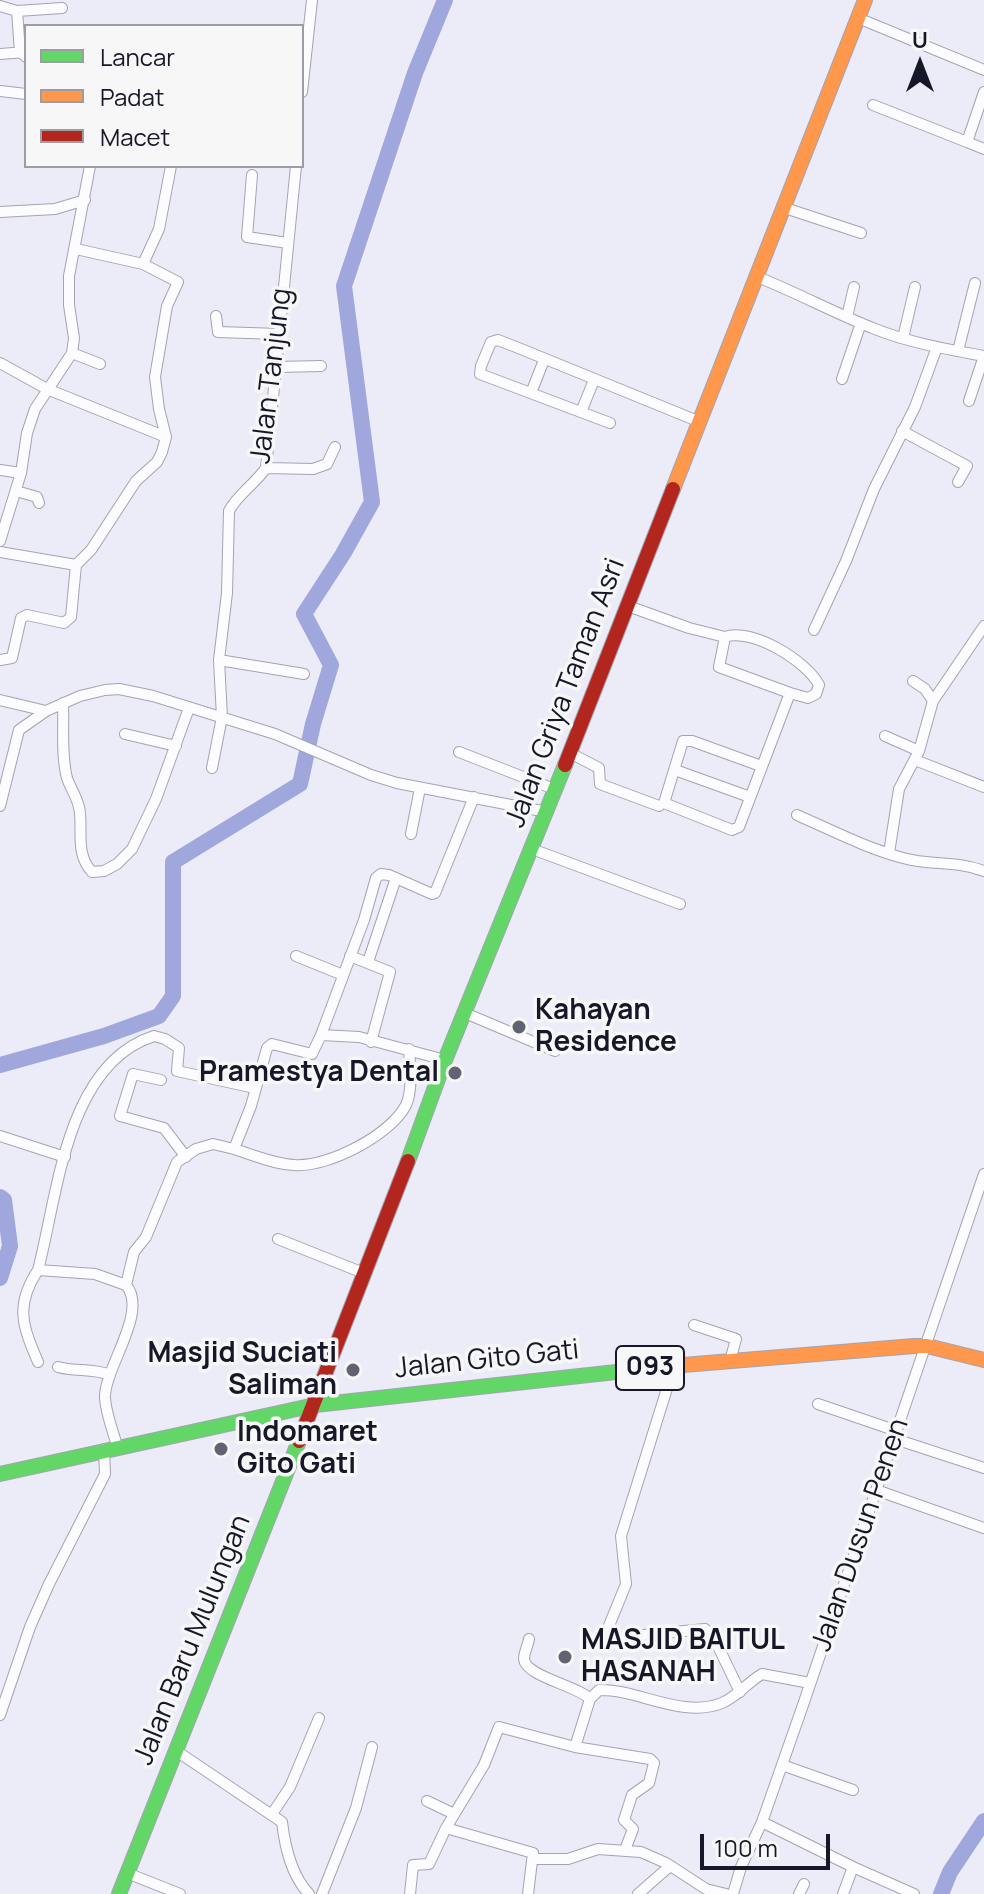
<!DOCTYPE html>
<html>
<head>
<meta charset="utf-8">
<style>
  body { margin:0 }
  #map { position:relative; width:984px; height:1894px; overflow:hidden; background:#ebecf7; font-family:Manrope,sans-serif }
  canvas { display:block }
  .legend { position:absolute; left:24px; top:24px; width:280px; height:144px; box-sizing:border-box; background:#f7f7f7; border:2px solid #9d9ea5; margin:0; padding:10px 14px; list-style:none; font-size:24px; color:#16182a }
  .legend li { display:flex; align-items:center; gap:16px; height:40px }
  .legend b { width:40px; border:2px solid #9d9ea5 }
  .north { position:absolute; left:880px; top:24px; width:80px; height:80px; -webkit-text-stroke:6px #f7f7f7; paint-order:stroke; rotate:0deg; font-size:22px; font-weight:700; line-height:32px; text-align:center; color:#16182a }
  .north::after { content:''; display:block; margin:auto; width:28px; height:36px; background:#16182a; clip-path:polygon(50% 0,100% 100%,50% 72%,0 100%) }
  .scale { position:absolute; left:700px; top:1834px; width:130px; height:36px; box-sizing:border-box; border:4px solid #16182a; border-top:0; padding-left:10px; font-size:24px; line-height:28px; white-space:nowrap; color:#16182a; -webkit-text-stroke:6px #f7f7f7; paint-order:stroke }
</style>
</head>
<body>
<div id="map">
<canvas width="984" height="1894"></canvas>
<ul class="legend">
<li><b style="height:10px;background:#63d668"></b>Lancar</li>
<li><b style="height:10px;background:#ff974d"></b>Padat</li>
<li><b style="height:10px;background:#b3261e"></b>Macet</li>
</ul>
<div class="north">U</div>
<div class="scale">100 m</div>
</div>
<script>
const ctx = document.querySelector('canvas').getContext('2d');
ctx.lineJoin = 'round';
function stroke(path, color, width, dash) {
  ctx.strokeStyle = color;
  ctx.lineWidth = width;
  ctx.lineCap = dash ? 'butt' : 'round';
  ctx.setLineDash(dash || []);
  ctx.stroke(path);
}
function drawText(font, color, halo, rows, align = 'center') {
  ctx.font = font + ' Manrope,sans-serif';
  ctx.lineWidth = 7;
  ctx.setLineDash([]);
  ctx.textBaseline = 'middle';
  ctx.strokeStyle = halo;
  ctx.fillStyle = color;
  for (const [text, x, y, turn = 0] of rows) {
    ctx.save();
    ctx.translate(x, y);
    ctx.rotate((+turn || 0) * Math.PI / 180);
    ctx.textAlign = isNaN(turn) ? turn : align;
    if (halo) ctx.strokeText(text, 0, 0);
    ctx.fillText(text, 0, 0);
    ctx.restore();
  }
}
stroke(new Path2D(`
  M0,1065L104,1036L159,1016L173,996V862L300,784L313,724L331,665L304,614L343,554L372,502L344,286L415,73L445,0
  M0,1197L4,1200L10,1246L0,1278
  M941,1894L950,1872L984,1821`), '#9fa7dc', 16);
const street = new Path2D(`
  M0,6L17,11L20,52L26,57
  M17,11L62,8
  M858,18L984,70
  M0,54L26,52
  M0,91L26,94
  M302,92L312,0
  M873,105L967,142L984,92
  M967,142L984,149
  M252,175L247,237L288,243
  M785,208L861,233
  M0,212L55,209L85,200
  M76,249L143,264L159,229L171,166
  M755,276C796,292 834,313 875,329C910,343 947,349 984,356
  M216,316L218,332L280,334
  M847,317L854,287
  M903,338L915,287
  M958,351L975,283
  M72,353L100,364
  M0,363L47,389L166,437
  M276,367L321,366
  M842,379L861,323
  M531,393L544,360
  M969,401L984,356
  M581,412L594,380
  M610,423L480,374L481,366L491,342L498,340L521,349L700,422
  M902,431L967,466L958,482
  M266,468L313,469L327,464L335,447
  M0,470L21,473
  M16,491L37,497L39,503
  M0,541L21,473L27,433L35,409L72,353L74,338L69,305V276L90,166
  M0,552L76,565
  M628,606L689,628L725,637L719,667L790,693L739,827L732,830L664,803L683,741H692L761,766
  M814,630L846,561L874,489L915,407L937,347
  M725,637C751,627 807,661 819,685L816,694L808,698L790,693
  M0,660L12,658L21,618L27,615L64,623L71,617L76,565L91,550L136,481L157,462L162,452L166,437L159,409L155,377L167,306L178,282L143,264
  M219,660L304,674
  M913,681L925,689L933,701
  M0,700L46,711L80,696L105,690L119,689L153,696L275,734L371,775L397,783L547,812
  M63,703C64,727 61,755 67,778C71,790 79,799 80,813C82,833 76,855 92,872L104,871L117,864L132,849L156,799L189,708
  M125,734L176,746
  M885,736L919,751
  M459,752L554,789
  M570,753L599,768L600,784L659,806
  M915,760L984,787
  M212,768L222,717L219,660L227,593L229,511C237,495 255,484 266,468L296,166
  M675,770L750,797
  M0,806L19,730L46,711
  M797,815C831,830 866,848 903,858C931,866 954,860 984,871
  M411,834L420,788
  M532,849L680,904
  M889,853L899,789L919,751L933,701L984,626
  M296,956L343,975
  M350,956L390,972L371,1042
  M368,962L396,878
  M465,1013L555,1051
  M321,1035L364,920L376,878L381,874L389,875L432,894L435,893L474,797
  M161,1080L133,1074L120,1116L164,1128L186,1157
  M0,1136L65,1157
  M234,1149C253,1155 274,1164 294,1165C327,1168 391,1135 406,1105C413,1090 410,1066 409,1049
  M278,1239L366,1274
  M38,1270L95,1274L126,1285
  M694,1325L736,1339L730,1361
  M38,1362C22,1325 15,1305 38,1270C58,1194 66,1064 154,1036L165,1039L179,1048L177,1071L255,1088
  M674,1366L621,1536L626,1584L606,1633L612,1638L705,1629L713,1636L740,1692
  M58,1367C75,1372 93,1368 110,1375
  M818,1404L897,1431
  M895,1439L984,1468
  M117,1446C113,1431 106,1414 105,1398C104,1368 149,1312 126,1285L134,1252L146,1237L177,1162L196,1149L213,1144L234,1149L251,1106L267,1048L272,1044L312,1054L321,1035L359,1037L445,1060
  M876,1490L984,1528
  M529,1639C528,1645 524,1653 524,1659C525,1676 578,1686 590,1699
  M0,1715L30,1627L49,1584L105,1474L104,1449
  M575,1747L650,1759L654,1763L649,1783L632,1795L624,1820L633,1829L625,1850
  M175,1750L282,1822C285,1847 291,1875 309,1894
  M782,1765L853,1790
  M427,1801L452,1813
  M272,1814L290,1787L319,1718
  M762,1822L853,1867L843,1894
  M534,1859H568L598,1849L641,1852L666,1863L706,1889L726,1894
  M853,1867L914,1894
  M127,1873L180,1894
  M322,1894L356,1808L372,1747
  M410,1894L413,1865L429,1864L446,1828
  M528,1894L533,1853L446,1828L484,1765L499,1727L575,1747L590,1699L599,1690C638,1689 682,1719 722,1703C737,1697 748,1682 762,1674L810,1683
  M638,1894L670,1866
  M733,1894L741,1867L762,1822L803,1705L984,1174
  M799,1894L804,1884`);
const fast = new Path2D(`
  M408,1161L445,1060L565,765
  M0,1474L315,1405L671,1366
  M119,1894L299,1441`);
const slow = new Path2D(`
  M673,489L865,0
  M671,1366L914,1346H927L984,1360`);
const jam = new Path2D(`
  M565,765L673,489
  M299,1441L408,1161`);
stroke(street, '#a3a4b2', 12);
stroke(fast, '#a3a4b2', 16);
stroke(slow, '#a3a4b2', 16);
stroke(jam, '#a3a4b2', 16);
stroke(street, '#fcfcfe', 10);
stroke(fast, '#63d668', 14);
stroke(slow, '#ff974d', 14);
stroke(jam, '#b3261e', 14);
for (const [x, y, r, color] of [
  [519,1027,8,"#616272"],
  [455,1073,8,"#616272"],
  [353,1370,8,"#616272"],
  [221,1449,8,"#616272"],
  [565,1657,8,"#616272"]
]) {
  const dot = new Path2D();
  dot.arc(x, y, r, 0, 2 * Math.PI);
  ctx.fillStyle = color;
  ctx.fill(dot);
  stroke(dot, '#f7f7f7', 3);
}
for (const [x, y, w] of [
  [650,1368,68]
]) {
  const box = new Path2D();
  box.roundRect(x - w / 2, y - 22, w, 44, 6);
  ctx.fillStyle = '#f7f7f7';
  ctx.fill(box);
  stroke(box, '#16182a', 2);
}
drawText('bold 26px', '#16182a', null, [
  ["093",650,1368]
]);
drawText('28px', '#16182a', '#f7f7f7', [
  ["Jalan Tanjung",272,376,-83],
  ["Jalan Griya Taman Asri",566,693,-69],
  ["Jalan Gito Gati",487,1360,-6],
  ["Jalan Dusun Penen",861,1535,-71],
  ["Jalan Baru Mulungan",193,1640,-68]
]);
drawText('bold 28px', '#16182a', '#f7f7f7', [
  ["Kahayan",535,1011],
  ["Residence",535,1043],
  ["Pramestya Dental",439,1073,"right"],
  ["Masjid Suciati",337,1354,"right"],
  ["Saliman",337,1386,"right"],
  ["Indomaret",237,1433],
  ["Gito Gati",237,1465],
  ["MASJID BAITUL",581,1641],
  ["HASANAH",581,1673]
], 'left');
</script>
</body>
</html>
